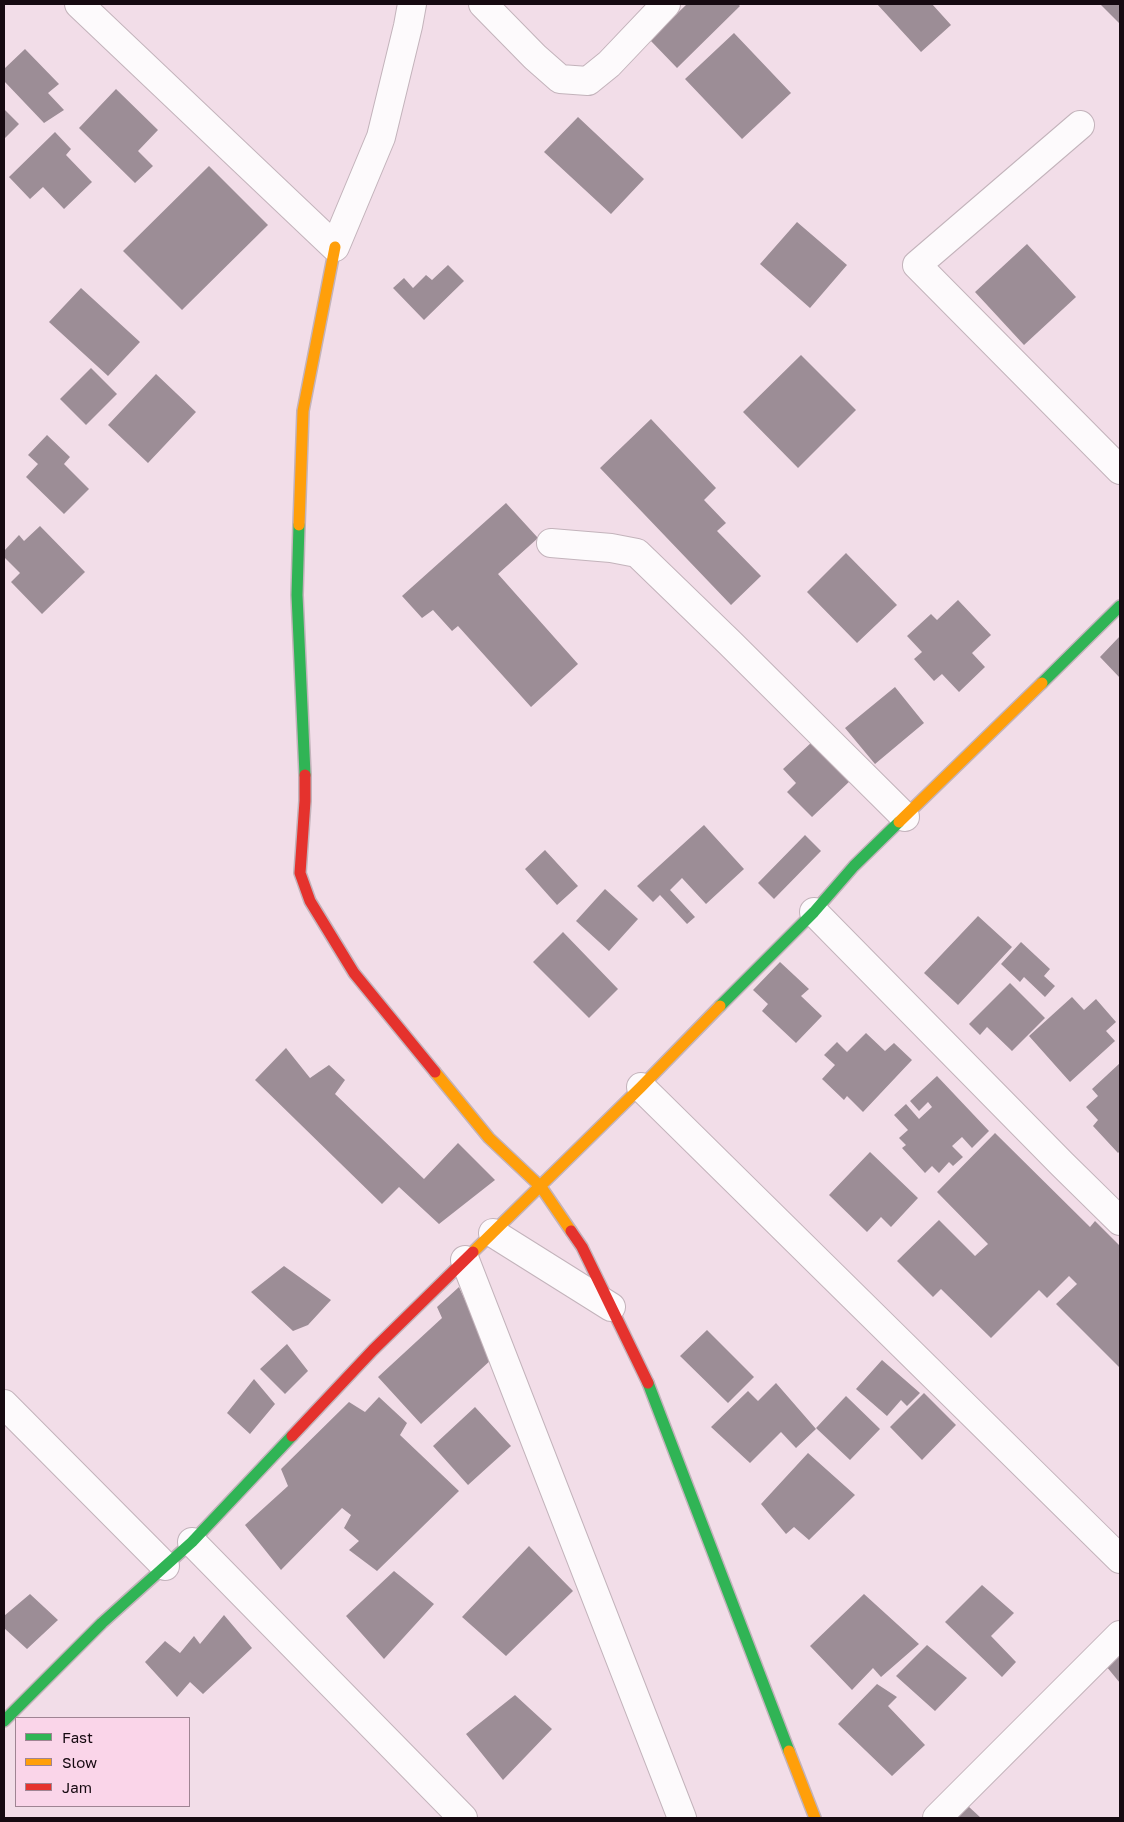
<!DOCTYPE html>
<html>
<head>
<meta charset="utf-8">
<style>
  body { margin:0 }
  #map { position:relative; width:1124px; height:1822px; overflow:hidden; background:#f2dde8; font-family:"Golos Text",sans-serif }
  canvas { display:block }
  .frame { position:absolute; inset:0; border:5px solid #160a11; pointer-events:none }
  .legend { position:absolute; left:15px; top:1717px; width:175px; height:90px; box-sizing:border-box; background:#fad5e9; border:1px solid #9f8493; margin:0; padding:6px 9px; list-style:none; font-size:15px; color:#160a11 }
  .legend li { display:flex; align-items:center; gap:10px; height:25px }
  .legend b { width:25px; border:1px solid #9f8493 }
</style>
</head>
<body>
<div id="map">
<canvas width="1124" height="1822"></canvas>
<div class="frame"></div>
<ul class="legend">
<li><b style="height:6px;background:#30b455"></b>Fast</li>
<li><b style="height:6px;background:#ff9f0a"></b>Slow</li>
<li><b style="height:6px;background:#e5322d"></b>Jam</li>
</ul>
</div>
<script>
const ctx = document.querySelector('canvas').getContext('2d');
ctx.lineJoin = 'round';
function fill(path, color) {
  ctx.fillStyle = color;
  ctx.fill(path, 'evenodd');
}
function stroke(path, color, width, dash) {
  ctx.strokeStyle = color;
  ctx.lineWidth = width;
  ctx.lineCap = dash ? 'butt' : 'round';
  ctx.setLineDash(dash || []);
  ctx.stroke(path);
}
fill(new Path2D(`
  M687,4H738L740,6L677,68L650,40Z
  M877,4H932L951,25L921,52Z
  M1100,4H1120V24Z
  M734,33L791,93L742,139L685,79Z
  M25,49L59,84L48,93L64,110L44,123L4,81V69Z
  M116,89L158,130L138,151L153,166L135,183L79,128Z
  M4,109L19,124L4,139Z
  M578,117L644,179L611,214L544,152Z
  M55,132L71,149L66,155L92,182L64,209L43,187L30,199L9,177Z
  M209,166L268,225L182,310L123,251Z
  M797,222L847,265L810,308L760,264Z
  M1027,244L1076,297L1024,345L975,292Z
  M448,265L464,281L424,320L393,288L404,278L413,288L426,275L432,280Z
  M81,288L140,342L108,376L49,322Z
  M801,355L856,410L798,468L743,412Z
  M91,368L117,394L86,425L60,399Z
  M156,374L196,412L148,463L108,425Z
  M651,419L716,488L704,500L726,523L717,531L761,576L731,605L600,468Z
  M47,435L70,457L64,464L89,489L64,514L26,477L38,464L28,455Z
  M506,503L538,538L498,574L578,664L531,707L458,626L452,631L433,610L422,618L402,596Z
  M40,526L85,572L42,614L11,582L20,573L4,557V551L19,535L24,541Z
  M846,553L897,605L857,643L807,592Z
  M958,600L991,635L972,653L985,667L959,692L942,674L934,681L914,659L922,652L907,636L931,614L937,620Z
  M1120,636V678L1100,657Z
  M895,687L924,723L875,764L845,728Z
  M813,741L851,780L812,817L787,792L796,783L783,769Z
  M704,825L744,869L706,904L682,878L670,890L695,917L687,924L660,895L653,902L637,886Z
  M805,835L821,851L774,899L758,883Z
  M545,850L578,886L557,905L525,869Z
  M605,889L638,919L609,951L576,921Z
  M978,916L1012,947L958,1005L924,973Z
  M563,932L618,989L589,1018L533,962Z
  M1021,942L1050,969L1044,976L1055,986L1045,997L1024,977L1020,982L1001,964Z
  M780,962L809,989L801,996L822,1016L796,1043L762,1011L768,1004L753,990Z
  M1010,983L1045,1018L1012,1051L987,1027L980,1035L969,1024Z
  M1072,997L1084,1010L1096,999L1116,1022L1106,1031L1115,1041L1070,1082L1029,1036Z
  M866,1033L885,1051L894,1043L912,1060L863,1112L847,1096L844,1100L822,1079L835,1065L824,1055L837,1042L847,1052Z
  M286,1048L310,1078L329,1065L345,1080L335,1094L424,1179L458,1143L495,1180L439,1224L399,1187L382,1204L255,1080Z
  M1120,1063V1151L1118,1153L1093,1126L1098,1120L1086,1107L1098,1096L1092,1089Z
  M937,1076L989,1131L972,1148L962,1137L952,1146L963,1157L953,1166L949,1162L939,1173L932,1166L925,1173L902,1148L906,1145L899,1138L908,1130L894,1115L906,1104L919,1119L932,1107L928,1102L919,1111L910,1101Z
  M995,1133L1090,1227L1095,1221L1120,1246V1368L1056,1304L1077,1284L1069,1276L1047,1298L1039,1290L991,1338L941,1289L933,1297L897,1261L939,1220L975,1256L988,1244L937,1192Z
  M870,1152L918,1198L891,1227L881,1217L867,1232L829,1195Z
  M284,1266L331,1300L308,1325L293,1331L251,1292Z
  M459,1287L492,1359L421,1424L378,1377L442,1318L437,1307Z
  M707,1330L754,1377L728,1403L680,1356Z
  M287,1344L308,1371L285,1394L260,1369Z
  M882,1360L920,1393L907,1406L901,1400L887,1416L856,1389Z
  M254,1379L275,1404L250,1434L227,1413Z
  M776,1383L816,1429L796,1448L781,1432L750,1463L711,1427L748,1391L758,1401Z
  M924,1393L956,1425L922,1460L890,1427Z
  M846,1396L880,1429L850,1460L816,1428Z
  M379,1397L407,1423L400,1435L459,1491L377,1571L349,1550L359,1541L344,1528L351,1515L342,1508L281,1570L245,1525L288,1486L281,1469L349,1402L365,1412Z
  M475,1407L511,1446L468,1485L433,1446Z
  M808,1453L855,1495L809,1540L794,1527L786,1534L761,1504Z
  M529,1546L573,1591L506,1656L462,1617Z
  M394,1571L434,1604L384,1659L346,1616Z
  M982,1585L1014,1613L991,1636L1016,1662L1002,1677L945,1622Z
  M30,1594L58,1620L27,1649L4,1628V1616Z
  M864,1594L919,1644L881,1677L873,1668L852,1690L810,1646Z
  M224,1615L252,1648L203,1694L190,1682L177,1697L145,1662L165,1641L180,1653L194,1636L200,1644Z
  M927,1645L967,1678L935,1711L896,1676Z
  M1120,1654V1683L1106,1666Z
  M877,1684L897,1697L888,1706L925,1745L892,1776L838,1724Z
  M515,1695L552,1729L503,1780L466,1734Z
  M968,1806L981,1818H955Z`), '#9c8d96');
const street = new Path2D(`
  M79,4L335,247L381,137L408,26L412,4
  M483,4L535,57L560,79L588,81L609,64L666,4
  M1080,125L917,265L1120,470
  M551,543L611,548L637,553L730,643L905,817
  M814,912L1062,1164L1120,1221
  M641,1087L1120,1559
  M493,1233L611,1307
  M465,1260L682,1818
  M4,1404L165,1566
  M192,1542L463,1818
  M937,1818L1120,1635`);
const fast = new Path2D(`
  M299,525L297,595L305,775
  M1042,683L1120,606
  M720,1006L814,912L854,866L899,822
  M648,1383L789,1751
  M4,1721L102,1623L192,1542L292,1436`);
const slow = new Path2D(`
  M299,525L303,411L335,247
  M899,822L1042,683
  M435,1072L489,1138L541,1187L571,1231
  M473,1252L641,1087L720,1006
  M789,1751L815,1818`);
const jam = new Path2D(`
  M305,775V801L300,873L310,901L354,973L435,1072
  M571,1231L582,1247L648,1383
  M292,1436L373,1350L473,1252`);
stroke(street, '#c3b3bb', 30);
stroke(fast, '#c3b3bb', 14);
stroke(slow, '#c3b3bb', 14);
stroke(jam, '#c3b3bb', 14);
stroke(street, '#fdfafc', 28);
stroke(fast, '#30b455', 11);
stroke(slow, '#ff9f0a', 11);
stroke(jam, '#e5322d', 11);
</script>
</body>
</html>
